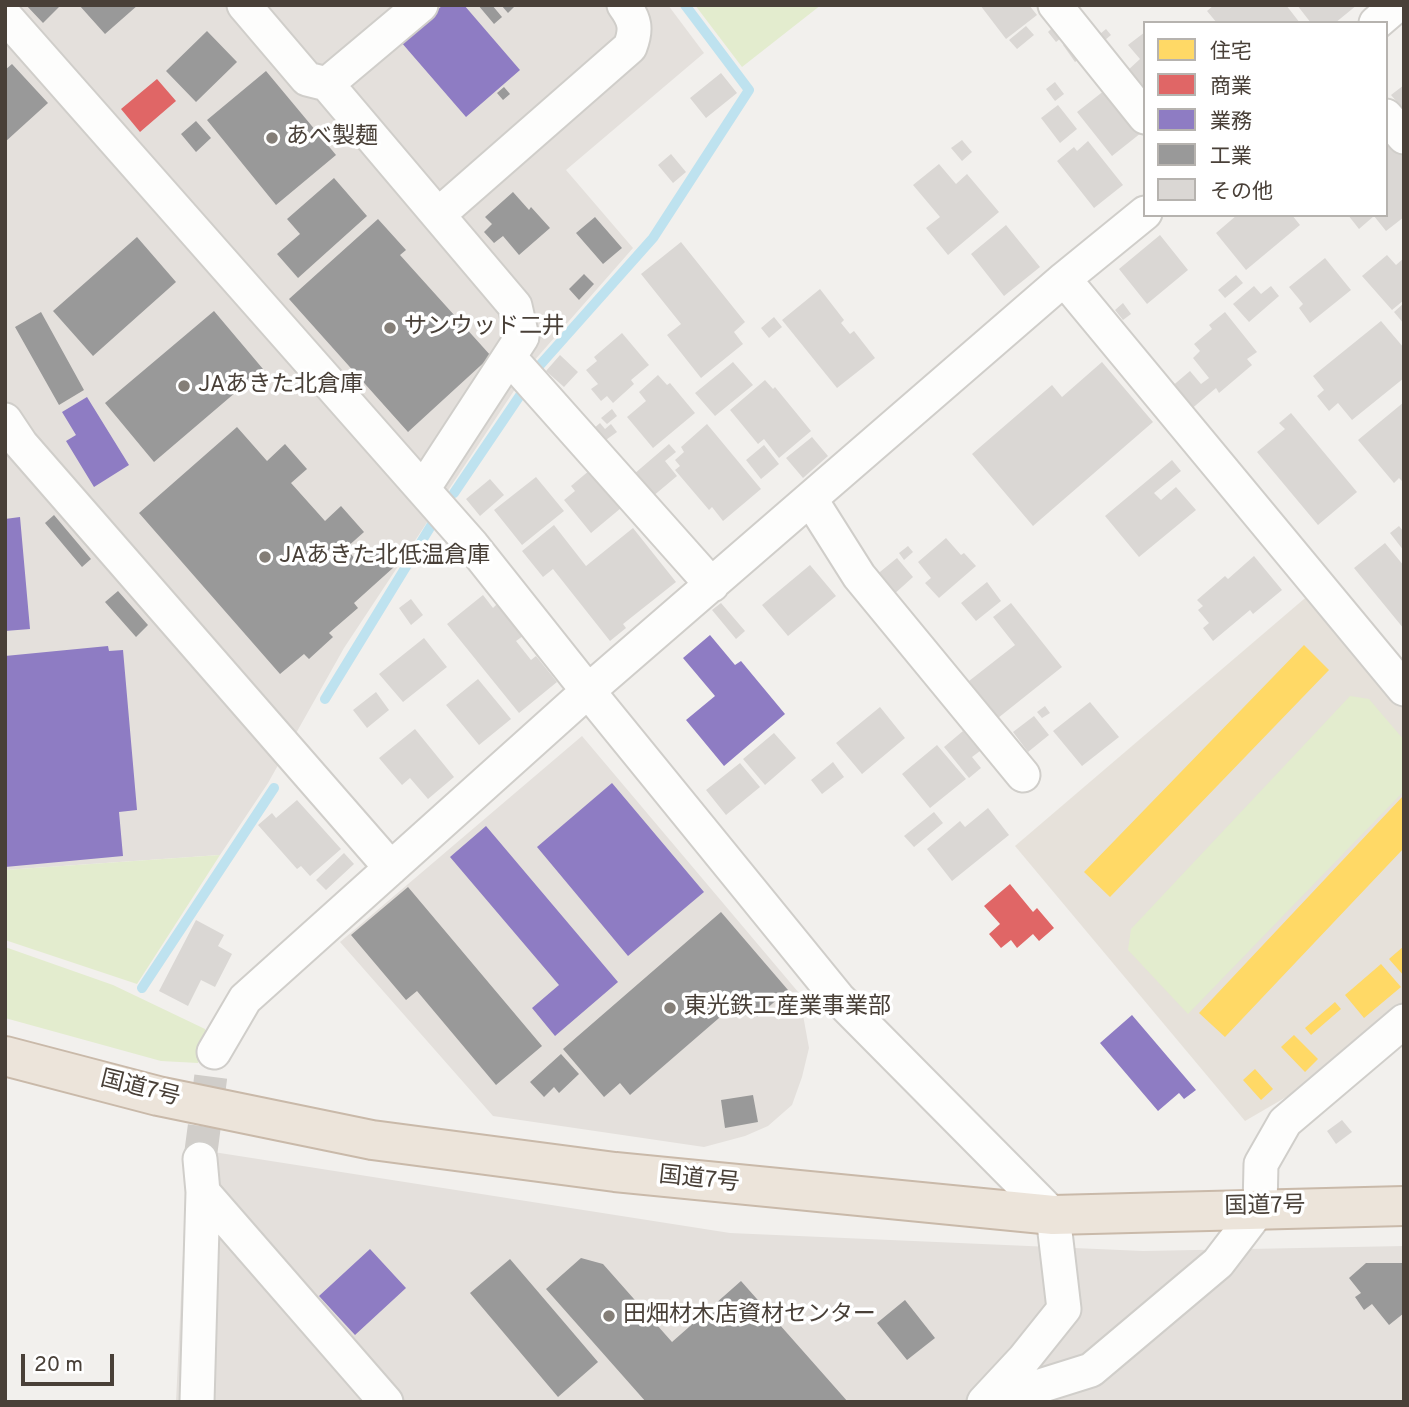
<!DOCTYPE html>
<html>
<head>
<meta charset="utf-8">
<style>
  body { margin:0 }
  #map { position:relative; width:1409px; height:1407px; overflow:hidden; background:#f2f0ed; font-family:Overpass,"Noto Sans JP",sans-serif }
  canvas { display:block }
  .frame { position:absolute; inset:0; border:7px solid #494038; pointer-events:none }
  .legend { position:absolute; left:1143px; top:21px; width:245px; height:196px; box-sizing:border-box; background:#fff; border:2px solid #b6b3af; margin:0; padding:9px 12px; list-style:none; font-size:21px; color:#494038 }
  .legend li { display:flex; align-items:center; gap:14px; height:35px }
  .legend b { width:35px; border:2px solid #b6b3af }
  .scale { position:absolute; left:21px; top:1354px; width:93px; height:32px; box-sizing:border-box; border:4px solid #494038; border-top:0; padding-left:9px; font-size:21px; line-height:24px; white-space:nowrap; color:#494038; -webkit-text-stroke:5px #fff; paint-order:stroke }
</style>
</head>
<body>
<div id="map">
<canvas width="1409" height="1407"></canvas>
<div class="frame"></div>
<ul class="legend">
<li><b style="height:19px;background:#ffd966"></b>住宅</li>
<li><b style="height:19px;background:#e06666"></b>商業</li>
<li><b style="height:19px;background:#8e7cc3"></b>業務</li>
<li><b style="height:19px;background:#999"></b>工業</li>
<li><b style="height:19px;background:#dad7d4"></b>その他</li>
</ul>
<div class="scale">20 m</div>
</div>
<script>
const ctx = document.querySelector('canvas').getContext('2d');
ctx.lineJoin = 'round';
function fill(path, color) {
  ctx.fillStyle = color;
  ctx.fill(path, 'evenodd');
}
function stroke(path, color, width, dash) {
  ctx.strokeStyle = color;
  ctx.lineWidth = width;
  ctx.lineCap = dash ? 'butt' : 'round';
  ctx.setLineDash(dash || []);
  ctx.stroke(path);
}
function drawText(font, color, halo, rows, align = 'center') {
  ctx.font = font + ' Overpass,"Noto Sans JP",sans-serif';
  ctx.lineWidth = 7;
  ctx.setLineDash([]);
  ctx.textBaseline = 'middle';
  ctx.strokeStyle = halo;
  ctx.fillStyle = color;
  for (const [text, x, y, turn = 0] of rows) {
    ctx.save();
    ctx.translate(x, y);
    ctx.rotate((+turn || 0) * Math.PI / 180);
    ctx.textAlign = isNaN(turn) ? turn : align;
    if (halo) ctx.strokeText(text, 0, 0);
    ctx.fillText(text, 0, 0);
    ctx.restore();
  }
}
fill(new Path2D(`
  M1311,593L1404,705V1003L1300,1089L1245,1121L1015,846Z`), '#e6e1da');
fill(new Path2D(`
  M5,5H668L704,53L566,170L633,248L533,362L344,648L268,783L220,855L5,870Z
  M582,736L799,993L809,1048L802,1077L792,1105L768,1126L745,1136L704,1147L493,1116L340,942Z
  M188,1148L730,1233L1143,1251L1404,1246V1402H176Z`), '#e4e0dc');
fill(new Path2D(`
  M695,5H821L742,67Z
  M1350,696L1369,699L1404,740V791L1188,1014L1128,950L1131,929Z
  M220,855L137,984L5,940V870Z
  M5,947L113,985L205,1029L208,1043L198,1063L161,1061L5,1018Z`), '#e3ecce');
fill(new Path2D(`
  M1304,645L1329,670L1110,897L1084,872Z
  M1404,795V848L1225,1037L1199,1013Z
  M1404,946V976L1389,959Z
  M1381,964L1401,987L1364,1018L1345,995Z
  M1335,1002L1341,1009L1311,1035L1305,1028Z
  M1294,1035L1318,1059L1305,1072L1281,1047Z
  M1255,1069L1273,1089L1261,1100L1243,1080Z`), '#ffd966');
fill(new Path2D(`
  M157,79L176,101L140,132L121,109Z
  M1010,884L1033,912L1037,908L1054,928L1039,941L1033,934L1017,948L1011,940L1001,948L989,934L1000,924L984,906Z`), '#e06666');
fill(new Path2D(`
  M443,5H464L520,70L466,117L401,42Z
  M87,397L129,465L94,487L66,441L76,435L62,412Z
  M20,517L30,629L5,631V519Z
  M710,635L735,665L741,661L785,714L724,766L686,720L715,696L683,658Z
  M108,646L109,651L123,650L137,810L119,812L123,856L5,867V656Z
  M612,783L704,892L628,956L537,847Z
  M486,826L618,982L555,1036L532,1008L559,985L450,857Z
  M1132,1015L1196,1090L1184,1099L1179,1093L1158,1111L1100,1043Z
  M370,1249L406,1288L355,1335L319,1296Z`), '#8e7cc3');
fill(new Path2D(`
  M26,5H61L43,23Z
  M79,5H138L105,34Z
  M478,5H492L502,17L494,24Z
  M501,5H516L508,13Z
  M207,31L237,62L196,102L166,71Z
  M12,64L48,103L5,142V70Z
  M266,71L336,155L276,205L207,120Z
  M504,87L510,94L503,100L497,93Z
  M196,121L211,138L196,152L181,134Z
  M334,178L367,216L298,278L277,254L300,234L287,219Z
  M513,192L529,210L531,207L550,228L519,255L503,236L494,243L484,232L492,224L485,217Z
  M595,217L622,248L603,264L576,233Z
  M378,219L406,250L400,255L491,356L408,432L289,299Z
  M137,237L176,282L93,356L53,311Z
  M584,274L594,284L579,300L569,289Z
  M214,311L263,369L154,462L105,403Z
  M41,312L84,390L59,405L15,327Z
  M237,427L267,461L285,444L307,469L291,483L325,521L341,506L364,532L346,548L360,565L379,549L394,567L354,603L358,608L329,633L333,637L309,659L304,654L280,674L139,513Z
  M54,515L91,559L82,567L45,523Z
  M118,591L148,625L136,637L105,602Z
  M408,887L542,1046L496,1085L417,991L406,1000L351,935Z
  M721,912L788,990L757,1017L741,999L630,1095L620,1083L604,1097L563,1049Z
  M561,1054L579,1074L559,1093L554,1087L544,1097L530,1082Z
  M753,1095L758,1122L725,1128L721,1100Z
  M581,1258L603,1264L672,1342L741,1281L848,1402H646L546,1289Z
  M510,1259L598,1362L558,1397L470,1293Z
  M1366,1263H1404V1313L1389,1325L1372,1304L1364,1310L1355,1297L1361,1293L1349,1278Z
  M905,1300L935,1338L907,1360L877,1323Z`), '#999');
stroke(new Path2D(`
  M540,365L653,238L749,90L685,5
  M454,493L521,394
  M325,699L434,521
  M142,988L274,788`), '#bee2ef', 10);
fill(new Path2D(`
  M980,5H1029L1037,15L1006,39Z
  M1214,5H1286L1300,23H1217L1207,11Z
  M1297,5H1357L1335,23H1311Z
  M1056,24L1065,35L1056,42L1048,32Z
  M1026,26L1034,35L1017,49L1009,40Z
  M1106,29L1111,35L1099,45L1094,39Z
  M1145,32V94L1126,72L1140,59L1128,45Z
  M1072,38L1085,55L1075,62L1063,45Z
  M721,73L737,93L706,118L690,98Z
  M1055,82L1064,94L1055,101L1046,89Z
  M1404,85V110L1391,95Z
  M1105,90L1141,133L1112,156L1077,112Z
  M1058,105L1077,129L1060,143L1041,118Z
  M1386,135L1404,157V217L1386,231L1374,216L1359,229L1348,215H1386Z
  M962,140L972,152L962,161L951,148Z
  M1088,141L1123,185L1094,208L1057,161L1074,147L1077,151Z
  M671,154L686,172L673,183L658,165Z
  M939,164L956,184L967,174L999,212L948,255L926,228L940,217L913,185Z
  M1237,215H1292L1300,225L1246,270L1216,233Z
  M1006,225L1040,267L1004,296L971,254Z
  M1160,235L1188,270L1147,304L1119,269Z
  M681,242L745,322L734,332L743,344L701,378L667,335L681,324L641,274Z
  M1387,255L1396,265L1404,258V300L1392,310L1362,276Z
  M1325,258L1351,290L1310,323L1299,308L1303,304L1289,287Z
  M1236,275L1243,283L1225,298L1218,290Z
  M1254,286L1261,294L1271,286L1279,296L1249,322L1233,304Z
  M820,289L844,320L841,323L850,334L854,331L875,358L837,388L782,320Z
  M1123,303L1131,314L1123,320L1115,310Z
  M1404,303V324L1394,312Z
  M1225,312L1257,352L1247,359L1252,365L1219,393L1216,388L1189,411L1170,388L1190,371L1201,384L1209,378L1193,358L1200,351L1194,344L1212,329L1209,325Z
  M774,317L782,327L769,338L761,328Z
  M1381,321L1404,348V378L1352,420L1338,403L1329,411L1317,396L1324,390L1313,376Z
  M622,333L649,365L631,380L634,384L613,403L607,396L601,401L591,389L598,384L586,370L597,361L594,357Z
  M560,355L578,372L564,387L546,371Z
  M733,362L753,385L715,416L695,393Z
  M1102,362L1153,422L1033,526L972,454L1052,385L1062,397Z
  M658,375L667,385L670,383L695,413L653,448L627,417L646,401L639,392Z
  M765,380L773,389L775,387L811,431L779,458L764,439L758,444L730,410Z
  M1404,402V483L1399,478L1394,483L1358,440Z
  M612,409L617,416L607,424L601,418Z
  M1291,413L1357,492L1318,525L1257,452L1285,429L1279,423Z
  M600,423L605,429L611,424L617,432L603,442L593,429Z
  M707,424L761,489L723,521L712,507L709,510L675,470L680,466L675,460L684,452L681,447Z
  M812,437L828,456L803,478L786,458Z
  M669,444L676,452L665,461L677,476L652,497L634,474Z
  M764,445L779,464L761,479L746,460Z
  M1172,460L1181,471L1154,493L1161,500L1176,487L1196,510L1139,557L1105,516Z
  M590,470L621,508L591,533L564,500L575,491L571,486Z
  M536,477L564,511L522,545L494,510Z
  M490,479L504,495L480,516L466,499Z
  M554,525L586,566L633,528L676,582L623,624L626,628L610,641L553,569L543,577L522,551Z
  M1399,526L1404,532V551L1390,533Z
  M946,538L961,555L964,553L976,566L939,598L925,583L931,578L918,562Z
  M1385,543L1404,566V629L1354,568Z
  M908,546L913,552L904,560L899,553Z
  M1254,556L1282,590L1253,614L1250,610L1213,641L1203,628L1209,623L1198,610L1203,606L1197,600L1225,576L1228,579Z
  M897,558L913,577L892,596L875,576Z
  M810,565L836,596L788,636L762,605Z
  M987,582L1001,601L976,621L961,603Z
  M483,595L493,608L497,604L523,636L516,641L531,660L536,656L557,682L519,713L447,624Z
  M411,599L423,615L411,625L399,608Z
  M721,603L745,631L736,639L712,610Z
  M1011,603L1062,667L998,718L969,681L1015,645L993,617Z
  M424,638L447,667L403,702L379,674Z
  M478,679L511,719L479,745L446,705Z
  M376,692L389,710L367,728L353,710Z
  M1090,702L1119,737L1082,766L1053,731Z
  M1045,706L1050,713L1042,718L1037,712Z
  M880,707L905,738L862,774L836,743Z
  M1034,716L1049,735L1028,752L1013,732Z
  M415,729L454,777L428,799L410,778L402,785L379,758Z
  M963,731L980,751L972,757L981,768L969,778L944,747Z
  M774,733L796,758L765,785L743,759Z
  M937,745L966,779L930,808L902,774Z
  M833,762L844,777L822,794L811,780Z
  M740,763L760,787L726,815L706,790Z
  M297,800L341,849L310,876L301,866L297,869L258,825L272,813L276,818Z
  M988,808L1009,835L952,881L927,849L960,821L965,827Z
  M934,812L943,823L914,847L904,836Z
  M344,853L354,864L326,890L316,880Z
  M196,920L224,935L218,946L232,954L215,987L201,980L188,1006L159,991Z
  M1342,1120L1352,1132L1336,1144L1327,1131Z`), '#dad7d4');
stroke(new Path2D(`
  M200,1159L214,1052`), '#d0cdc9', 33, [33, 17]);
const street = new Path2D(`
  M244,5L307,79L327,84L515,306L522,337L423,489
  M1055,5L1145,117
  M5,16L472,545L588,691L838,998L1053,1215L1064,1309L1024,1359L984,1402
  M1376,23L1397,5
  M327,84L421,5
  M1386,116L1404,137
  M438,215L630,47C637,29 635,20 624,5
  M1064,279L1404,689
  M509,357L712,585
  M5,420L21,444L391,868
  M811,500L859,576L1023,775
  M214,1052L245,999L588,691L1064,279L1145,213
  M203,1192L386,1402
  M197,1402L203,1192L200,1159
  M989,1402L1091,1370L1218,1263L1260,1208L1261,1164L1285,1122L1404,1021`);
const highway = new Path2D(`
  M5,1056L158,1096L372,1140L615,1172L1053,1215L1404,1206`);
stroke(street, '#d0ceca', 37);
stroke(highway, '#c9b9a9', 42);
stroke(street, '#fdfdfc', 33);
stroke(highway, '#ece4da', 38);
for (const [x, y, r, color] of [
  [272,138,7,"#847e77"],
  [390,328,7,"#847e77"],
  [184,386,7,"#847e77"],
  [265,557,7,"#847e77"],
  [670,1008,7,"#847e77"],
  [609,1316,7,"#847e77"]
]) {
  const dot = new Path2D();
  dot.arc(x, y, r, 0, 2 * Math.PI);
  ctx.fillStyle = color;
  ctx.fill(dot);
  stroke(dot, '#fff', 2.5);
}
drawText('23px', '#494038', '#fff', [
  ["あべ製麺",286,138],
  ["サンウッド二井",404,328],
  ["JAあきた北倉庫",198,386],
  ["JAあきた北低温倉庫",279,557],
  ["東光鉄工産業事業部",684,1008],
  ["田畑材木店資材センター",623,1316]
], 'left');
drawText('23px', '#494038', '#fff', [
  ["国道7号",140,1090,14],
  ["国道7号",699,1181,6],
  ["国道7号",1265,1208,-1]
]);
</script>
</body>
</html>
